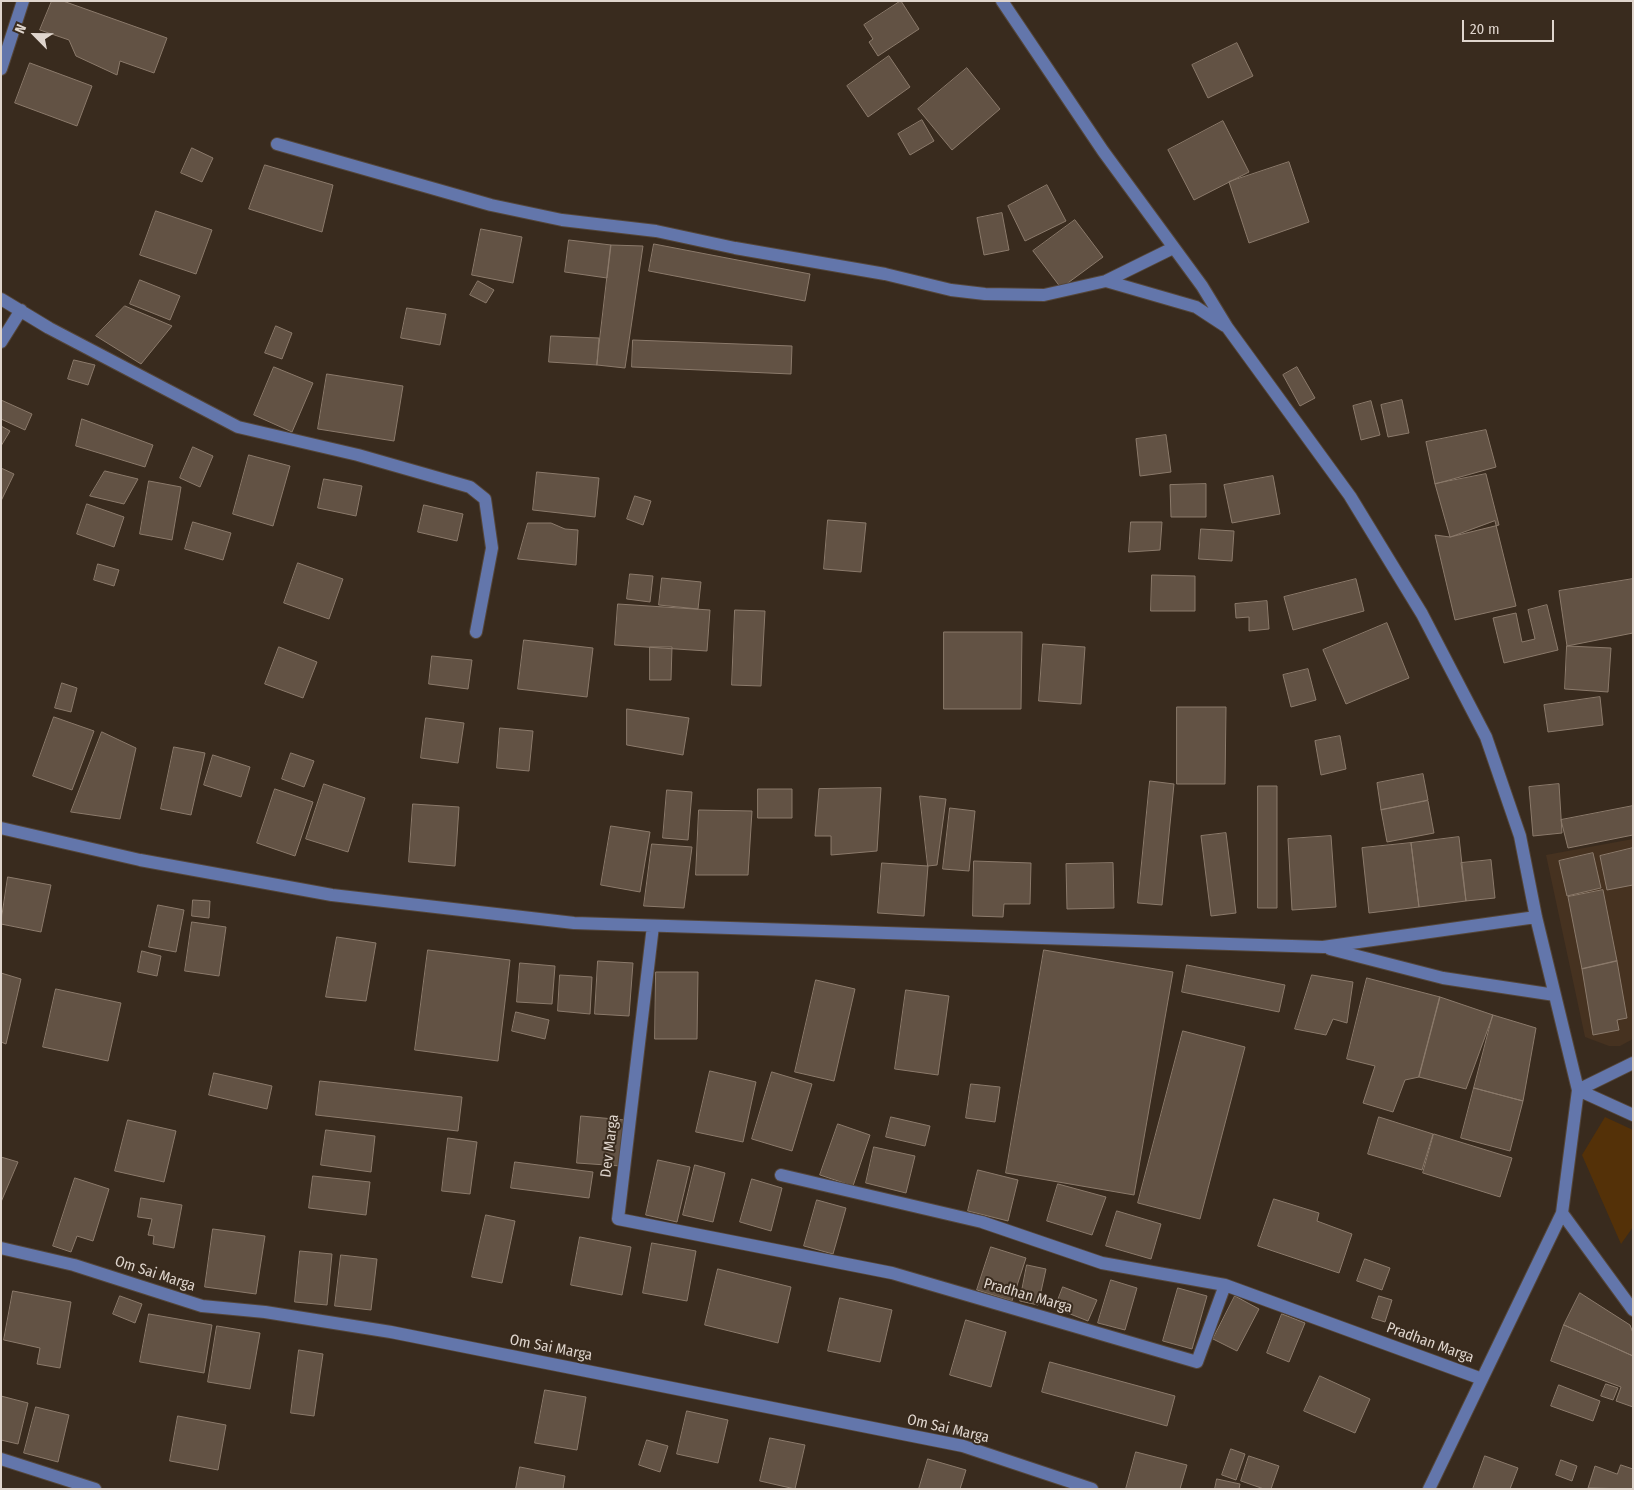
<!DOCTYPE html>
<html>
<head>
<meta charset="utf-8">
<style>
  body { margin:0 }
  #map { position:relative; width:1634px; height:1490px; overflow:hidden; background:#392b1e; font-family:"Fira Sans Condensed",sans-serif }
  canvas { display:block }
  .frame { position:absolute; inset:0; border:2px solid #dfd5cd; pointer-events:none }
  .north { position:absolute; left:10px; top:10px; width:50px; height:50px; -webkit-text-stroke:4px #392b1e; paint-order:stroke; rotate:293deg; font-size:14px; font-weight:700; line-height:20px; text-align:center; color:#dfd5cd }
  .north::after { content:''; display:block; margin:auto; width:18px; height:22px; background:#dfd5cd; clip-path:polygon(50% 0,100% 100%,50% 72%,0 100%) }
  .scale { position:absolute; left:1462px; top:20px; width:92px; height:22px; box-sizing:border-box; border:2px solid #dfd5cd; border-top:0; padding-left:6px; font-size:15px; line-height:18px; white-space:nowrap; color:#dfd5cd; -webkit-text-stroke:4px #392b1e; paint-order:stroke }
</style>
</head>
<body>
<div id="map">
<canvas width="1634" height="1490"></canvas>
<div class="frame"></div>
<div class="north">N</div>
<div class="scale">20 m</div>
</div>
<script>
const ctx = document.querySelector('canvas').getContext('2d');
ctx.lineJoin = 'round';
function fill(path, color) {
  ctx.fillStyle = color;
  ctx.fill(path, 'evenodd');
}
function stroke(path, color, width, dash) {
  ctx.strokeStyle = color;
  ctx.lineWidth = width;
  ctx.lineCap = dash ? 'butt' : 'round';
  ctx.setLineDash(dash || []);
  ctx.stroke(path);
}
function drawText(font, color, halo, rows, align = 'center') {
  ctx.font = font + ' "Fira Sans Condensed",sans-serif';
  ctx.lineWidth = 4;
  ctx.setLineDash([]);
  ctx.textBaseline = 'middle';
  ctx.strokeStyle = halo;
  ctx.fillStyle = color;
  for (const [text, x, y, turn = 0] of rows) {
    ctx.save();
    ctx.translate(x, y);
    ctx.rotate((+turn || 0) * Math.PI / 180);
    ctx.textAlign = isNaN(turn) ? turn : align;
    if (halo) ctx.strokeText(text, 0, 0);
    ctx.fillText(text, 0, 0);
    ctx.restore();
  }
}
fill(new Path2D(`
  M1633,839V1039L1620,1046H1609L1585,1037L1546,855Z`), '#463220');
fill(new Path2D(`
  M1605,1117L1633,1130V1227L1621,1244L1582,1155Z`), '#543108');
const building = new Path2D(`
  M52,1H63L167,38L154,73L120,61L117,75L76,56L69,40L40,30Z
  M901,1L919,29L878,56L869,42L873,39L864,25Z
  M1237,43L1253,76L1208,98L1192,65Z
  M889,56L910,87L868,117L847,86Z
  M30,63L92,86L77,126L15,103Z
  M967,68L1000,109L952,150L918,109Z
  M922,120L934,141L910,155L898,134Z
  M1223,121L1249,172L1194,200L1168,150Z
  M192,148L213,158L202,182L181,173Z
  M1289,162L1309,222L1249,243L1229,182Z
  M265,165L333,185L322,232L249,209Z
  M1047,185L1066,221L1025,241L1008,206Z
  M156,211L212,230L196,274L140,255Z
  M1002,213L1009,250L984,255L977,218Z
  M1075,220L1103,257L1061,288L1033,251Z
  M481,229L522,237L513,283L472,275Z
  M569,240L611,245L607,278L565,272Z
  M654,244L810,274L805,301L649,271Z
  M611,245L643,246L625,368L597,365Z
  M140,280L180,296L170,320L130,304Z
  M478,281L494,290L486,303L470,295Z
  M125,306L172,326L141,364L96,336Z
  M407,308L446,314L440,345L401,338Z
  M276,326L292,333L282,359L265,353Z
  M551,336L599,338L597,365L549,362Z
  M633,340L792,346L791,374L632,367Z
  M74,360L95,365L88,385L68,379Z
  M274,367L313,383L292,432L254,415Z
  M1297,367L1315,398L1300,406L1283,375Z
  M327,374L403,386L394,441L318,429Z
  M1,400L32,414L25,430L1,419Z
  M1402,400L1409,433L1388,437L1381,405Z
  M1371,401L1380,435L1361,440L1353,406Z
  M82,419L153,445L145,467L76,446Z
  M1,426L10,431L1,446Z
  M1486,430L1496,467L1435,484L1426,442Z
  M1166,435L1171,472L1140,476L1136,439Z
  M193,447L213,456L200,487L180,478Z
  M249,455L290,466L273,526L233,514Z
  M1,468L14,474L1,501Z
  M105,471L138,479L124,504L90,496Z
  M537,472L599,478L595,517L533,510Z
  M1486,474L1499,525L1450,537L1435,484Z
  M1273,476L1280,514L1232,523L1224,485Z
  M324,479L362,486L356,516L318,508Z
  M149,481L181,487L172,540L140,534Z
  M1206,484V517H1171L1170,485Z
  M635,496L651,501L643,525L627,519Z
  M87,504L124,517L114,547L77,534Z
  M424,505L463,514L457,541L418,532Z
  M828,520L866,523L861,572L824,569Z
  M1495,521L1516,606L1455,620L1435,535L1450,537Z
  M193,522L231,533L223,560L185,549Z
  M1131,522H1162L1160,550L1129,552Z
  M528,523H551L565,529L578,530L576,565L518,559Z
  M1201,529L1234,531L1232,561L1199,559Z
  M298,563L343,579L329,619L284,603Z
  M98,564L119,570L114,586L94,580Z
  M630,574L653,576L650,602L627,599Z
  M1152,575L1195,576V611H1151Z
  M662,578L701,582L698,609L659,605Z
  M1356,579L1364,611L1293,630L1284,597Z
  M1633,579V633L1567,646L1559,591Z
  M1267,601L1269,629L1249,631V617L1236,618L1235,604Z
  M618,604L710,610L707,651L615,645Z
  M1547,605L1558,650L1504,663L1493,618L1516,613L1522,642L1535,639L1528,610Z
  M735,610L765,611L761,686L732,685Z
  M1387,623L1409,678L1346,704L1323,650Z
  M944,632H1022L1021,709H944Z
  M524,640L593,648L587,697L518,689Z
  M1043,644L1085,647L1081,704L1039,701Z
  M1567,646L1611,648L1608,692L1565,689Z
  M279,647L317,662L303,698L265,684Z
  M650,647H672L671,680H650Z
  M432,656L472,660L468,689L429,684Z
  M1308,669L1316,700L1291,707L1283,675Z
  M62,683L77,688L71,712L55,708Z
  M1600,697L1603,725L1548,732L1544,705Z
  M1177,707H1226L1225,784H1177Z
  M627,709L689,718L683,755L627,745Z
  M54,717L94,731L72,790L33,776Z
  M426,718L464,723L458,763L421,758Z
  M500,728L533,731L529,771L497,768Z
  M102,732L136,748L120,819L71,812Z
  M1340,736L1346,769L1321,775L1315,741Z
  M174,747L205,753L191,815L161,809Z
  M291,753L314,761L304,787L282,779Z
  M213,755L250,767L241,797L204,785Z
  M1423,774L1428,800L1381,810L1377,783Z
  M1150,781L1174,784L1162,905L1138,903Z
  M324,784L365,798L348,852L306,839Z
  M1559,784L1562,833L1533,836L1529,787Z
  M1258,786H1277V908H1258Z
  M881,788L877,851L831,855V836H815L819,789Z
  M275,789L313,802L295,856L257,843Z
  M758,789H792V818H758Z
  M667,790L692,792L688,840L663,838Z
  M920,796L946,799L937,865L928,866Z
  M1428,801L1434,833L1387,842L1381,810Z
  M413,804L459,807L455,866L409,862Z
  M1633,806V835L1568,848L1561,820Z
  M950,808L975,811L969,871L943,869Z
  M699,810L752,811L748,875H696Z
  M611,826L650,832L640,892L601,885Z
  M1226,833L1236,913L1211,916L1201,836Z
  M1331,836L1336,907L1292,910L1288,839Z
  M1459,837L1466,901L1419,907L1411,843Z
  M1411,843L1419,907L1369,913L1362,848Z
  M652,844L692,847L684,908L644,906Z
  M1633,848V885L1607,890L1600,856Z
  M1593,853L1601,888L1567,896L1559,861Z
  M1491,860L1495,898L1466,901L1461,863Z
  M974,861L1031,863L1030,904H1004L1003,917L973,916Z
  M882,863L928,866L924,916L878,913Z
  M1113,863L1114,908L1067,909L1066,864Z
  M8,877L51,885L41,932L1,924Z
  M1603,890L1617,961L1582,969L1568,897Z
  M193,900L210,901L209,918L192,916Z
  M158,905L184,910L176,952L149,947Z
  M192,922L226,927L219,976L185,971Z
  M337,937L376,943L366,1001L326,997Z
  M428,950L510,960L498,1061L415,1050Z
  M1044,950L1173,972L1134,1195L1006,1173Z
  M142,951L161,956L157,976L138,972Z
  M598,961L633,963L629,1016L595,1014Z
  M1617,961L1627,1018L1617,1020L1619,1030L1593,1035L1582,969Z
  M520,963L555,966L552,1004L517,1002Z
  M1187,965L1285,985L1279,1012L1182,992Z
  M656,972H698L697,1039H655Z
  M1,973L21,979L6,1044L1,1042Z
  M560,975L592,977L590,1014L558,1011Z
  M1312,975L1353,982L1347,1023L1333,1019L1326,1035L1295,1029Z
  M1367,978L1440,997L1419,1077L1405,1080L1393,1112L1363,1103L1375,1066L1347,1059Z
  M816,980L855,989L834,1081L795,1072Z
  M56,989L121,1003L108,1061L43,1047Z
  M906,990L949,996L938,1075L895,1069Z
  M1440,997L1493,1015L1466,1089L1419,1077Z
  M516,1012L549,1020L545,1039L512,1031Z
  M1493,1015L1536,1028L1523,1101L1474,1088Z
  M1183,1031L1245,1047L1200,1219L1138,1203Z
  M710,1071L756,1082L743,1142L696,1132Z
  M772,1072L812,1084L792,1151L752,1139Z
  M214,1073L272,1086L267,1109L209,1095Z
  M320,1081L462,1097L458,1131L316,1115Z
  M971,1084L1000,1087L995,1122L966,1118Z
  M1474,1088L1523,1101L1510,1151L1461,1138Z
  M581,1116L625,1120L621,1166L577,1163Z
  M891,1117L930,1126L925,1146L886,1137Z
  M1379,1117L1433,1134L1422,1170L1368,1154Z
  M128,1120L176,1131L164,1182L115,1171Z
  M838,1124L870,1135L853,1186L820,1175Z
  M326,1130L375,1136L371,1172L321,1165Z
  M1434,1134L1512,1158L1500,1197L1423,1173Z
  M448,1138L477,1142L470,1194L442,1191Z
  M874,1147L915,1156L906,1193L866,1183Z
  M1,1157L18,1162L1,1202Z
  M658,1160L690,1167L677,1222L646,1215Z
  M515,1162L593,1172L589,1198L511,1188Z
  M695,1165L725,1173L713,1222L683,1215Z
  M978,1170L1018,1180L1008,1221L968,1211Z
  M313,1176L370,1182L366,1215L309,1208Z
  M75,1178L109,1189L93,1241L77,1236L71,1252L53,1246Z
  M752,1179L782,1188L771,1231L740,1222Z
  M1058,1184L1106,1197L1092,1235L1047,1221Z
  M141,1198L182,1205L174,1248L153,1244L154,1236L148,1235L152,1219L138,1217Z
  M1274,1199L1319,1213L1317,1221L1352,1234L1339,1273L1258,1246Z
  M817,1200L846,1208L833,1254L804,1246Z
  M1117,1211L1161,1224L1151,1259L1106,1246Z
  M486,1215L515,1221L502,1283L472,1277Z
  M213,1229L265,1236L256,1294L205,1287Z
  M580,1237L631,1247L622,1295L571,1285Z
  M652,1243L696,1251L687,1301L643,1293Z
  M991,1247L1026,1258L1012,1301L977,1290Z
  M300,1251L332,1254L327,1305L295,1302Z
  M341,1255L377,1259L371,1310L335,1306Z
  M1365,1259L1390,1268L1382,1290L1357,1281Z
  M1027,1265L1046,1269L1038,1305L1020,1301Z
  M718,1269L791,1287L778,1343L705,1325Z
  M1111,1280L1137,1288L1125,1330L1098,1323Z
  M1063,1287L1097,1300L1088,1321L1055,1308Z
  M1178,1288L1207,1296L1192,1349L1163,1341Z
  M13,1291L71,1302L60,1368L37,1364L40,1348L4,1340Z
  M1580,1293L1630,1325L1633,1333V1356L1564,1325Z
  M120,1296L142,1304L135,1323L113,1314Z
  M1235,1296L1259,1309L1237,1351L1213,1339Z
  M1379,1296L1392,1300L1385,1322L1372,1318Z
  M840,1298L892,1310L880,1362L828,1351Z
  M149,1314L212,1325L204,1373L140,1362Z
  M1282,1314L1305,1323L1289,1362L1267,1353Z
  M966,1320L1006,1332L991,1387L950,1375Z
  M1564,1325L1633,1356V1407L1616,1401L1621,1387L1551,1361Z
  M217,1326L260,1333L250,1389L208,1382Z
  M299,1350L323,1354L314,1416L291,1413Z
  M1050,1362L1175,1396L1167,1426L1042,1392Z
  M1320,1376L1370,1399L1355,1433L1304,1411Z
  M1606,1384L1618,1388L1613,1400L1601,1396Z
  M1559,1385L1600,1401L1593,1421L1551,1406Z
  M545,1390L586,1397L577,1450L535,1443Z
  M1,1396L28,1403L18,1444L1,1440Z
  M36,1407L69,1415L58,1462L24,1453Z
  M687,1411L728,1420L718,1463L677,1454Z
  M178,1416L226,1425L218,1470L170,1461Z
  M770,1438L805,1445L795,1489L760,1481Z
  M647,1440L668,1446L660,1472L639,1465Z
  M1231,1449L1245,1454L1236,1480L1222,1475Z
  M1136,1452L1187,1465L1180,1489H1126Z
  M1249,1456L1279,1466L1271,1489H1264L1241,1481Z
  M1485,1456L1518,1468L1510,1489H1473Z
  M928,1459L966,1470L960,1489H919Z
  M1561,1460L1577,1466L1572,1481L1556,1475Z
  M1621,1465L1633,1469V1489L1588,1488L1595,1466L1617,1474Z
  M520,1467L565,1476L563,1489H516Z
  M1217,1479L1240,1484L1239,1489H1215Z`);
fill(building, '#625244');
stroke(building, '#8b7a6b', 1);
const minor = new Path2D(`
  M1002,1L1103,151L1202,286L1227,327L1350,496L1422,614L1486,737L1520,836L1536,917L1578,1090L1562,1213L1429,1489
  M1,69L23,1
  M277,144L491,205L562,220L656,231L735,248L885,274L951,290L985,294L1044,295L1106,281L1173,248
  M1106,281L1196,307L1225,326
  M1,299L49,328L238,427L358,455L470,487L485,499L492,548L476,632
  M1,342L21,310
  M1,828L140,860L332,895L574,923L1323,947L1536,917
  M653,926L618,1219L892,1273L1197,1362L1225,1285
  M1330,949L1443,978L1555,995
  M1578,1090L1633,1063
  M1578,1090L1633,1115
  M781,1175L982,1222L1102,1263L1225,1285L1482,1379
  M1562,1213L1633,1310
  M1,1248L74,1265L202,1306L265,1312L391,1332L963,1446L1092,1489
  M1,1459L95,1489`);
stroke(minor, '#54463a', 14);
stroke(minor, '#6376ab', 12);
drawText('15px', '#dfd5cd', '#392b1e', [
  ["Dev Marga",610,1146,-83],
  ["Om Sai Marga",155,1274,18],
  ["Pradhan Marga",1028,1296,16],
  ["Pradhan Marga",1430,1343,20],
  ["Om Sai Marga",551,1348,11],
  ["Om Sai Marga",948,1429,13]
]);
</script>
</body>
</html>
